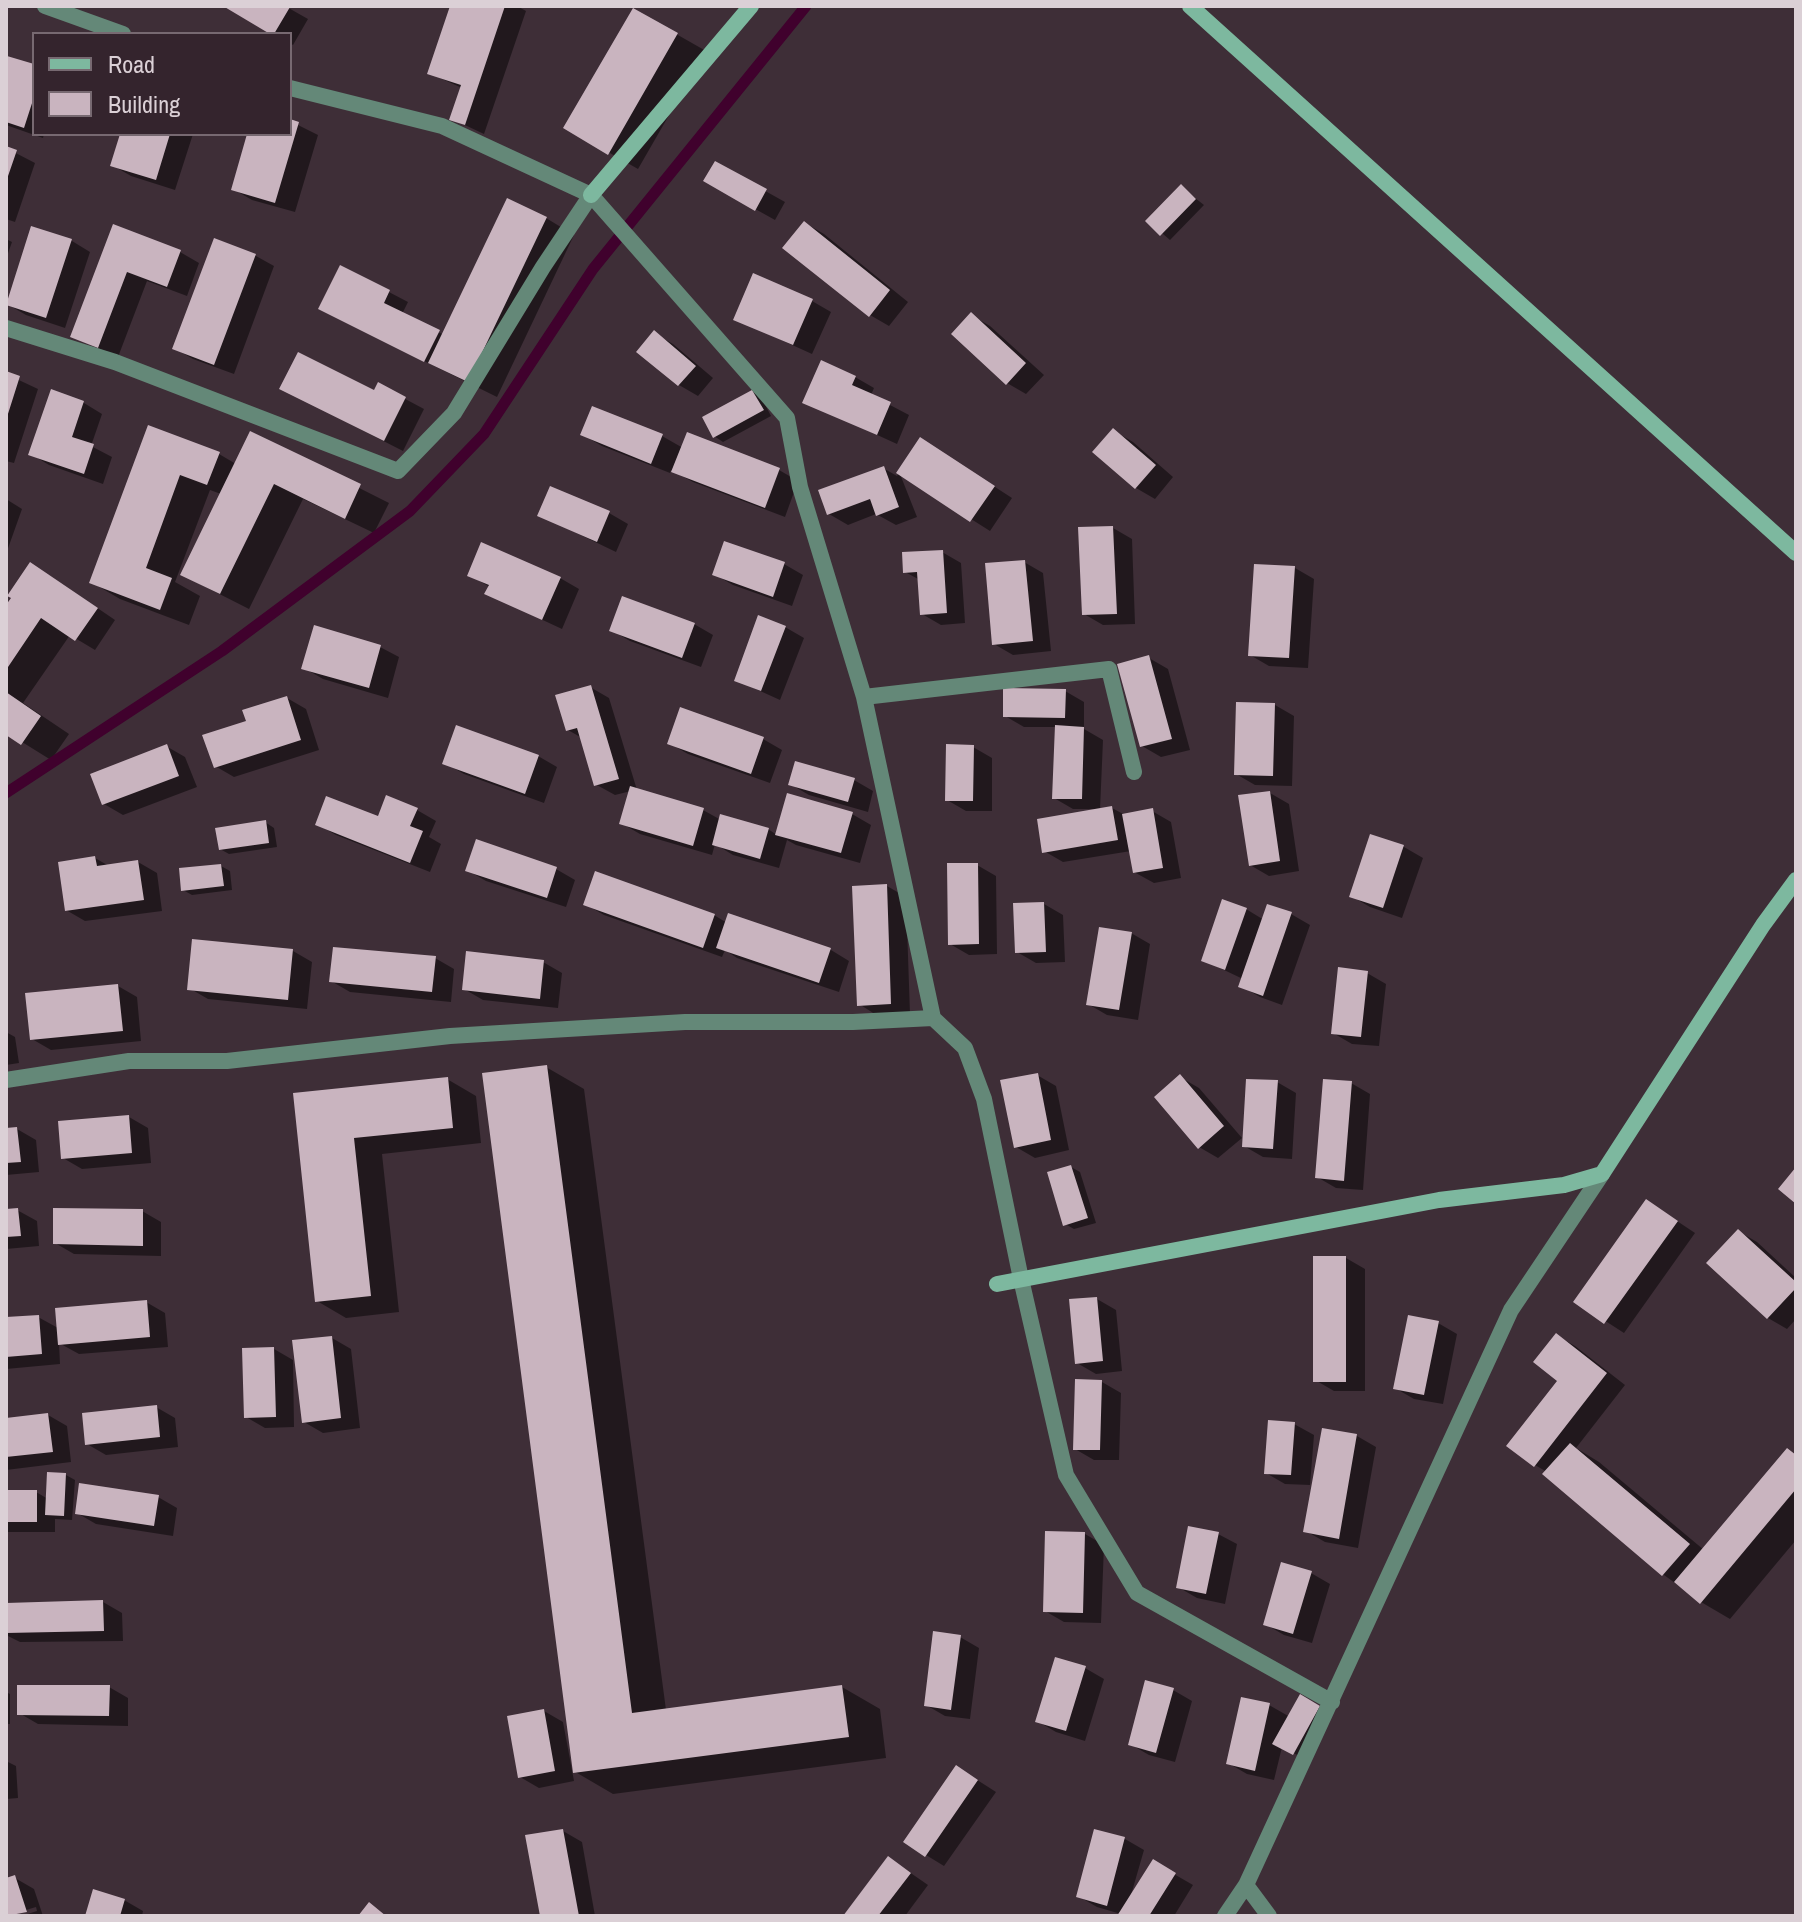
<!DOCTYPE html>
<html>
<head>
<meta charset="utf-8">
<style>
  body { margin:0 }
  #map { position:relative; width:1802px; height:1922px; overflow:hidden; background:#3e2e37; font-family:"Archivo Narrow",sans-serif }
  canvas { display:block }
  .frame { position:absolute; inset:0; border:8px solid #dbd0d6; pointer-events:none }
  .legend { position:absolute; left:32px; top:32px; width:260px; height:104px; box-sizing:border-box; background:#34242d; border:2px solid #776971; margin:0; padding:10px 14px; list-style:none; font-size:24px; color:#dbd0d6 }
  .legend li { display:flex; align-items:center; gap:16px; height:40px }
  .legend b { width:40px; border:2px solid #776971 }
</style>
</head>
<body>
<div id="map">
<canvas width="1802" height="1922"></canvas>
<div class="frame"></div>
<ul class="legend">
<li><b style="height:10px;background:#7db89f"></b>Road</li>
<li><b style="height:22px;background:#c9b4bf"></b>Building</li>
</ul>
</div>
<script>
const ctx = document.querySelector('canvas').getContext('2d');
ctx.lineJoin = 'round';
function fill(path, color) {
  ctx.fillStyle = color;
  ctx.fill(path, 'evenodd');
}
function stroke(path, color, width, dash) {
  ctx.strokeStyle = color;
  ctx.lineWidth = width;
  ctx.lineCap = dash ? 'butt' : 'round';
  ctx.setLineDash(dash || []);
  ctx.stroke(path);
}
fill(new Path2D(`
  M227,6H285L308,19L293,45L290,43V34H274Z
  M452,6H517L526,11L484,134L452,119L462,88L429,73Z
  M634,10L706,51L638,169L566,128Z
  M8,58L34,66V134H44L43,138L6,125Z
  M290,121L318,135L295,212L252,200L233,189L249,134H290Z
  M122,134H193L175,190L131,176L112,165Z
  M6,148L35,163L15,222L6,219Z
  M715,163L785,202L775,220L705,181Z
  M1181,187L1204,205L1170,240L1148,221Z
  M546,218L574,235L497,397L339,319L341,267L408,302L402,314L444,335Z
  M805,223L824,234L908,302L889,326L870,315Z
  M114,227L180,252L199,263L187,296L147,281L118,357L73,337Z
  M33,228L72,241L90,252L65,328L26,315L7,304Z
  M6,239L12,242L6,259Z
  M215,240L256,256L274,266L234,374L193,359L174,348Z
  M812,301L831,312L812,354L735,319Z
  M971,315L990,326L1044,375L1026,394L1007,383Z
  M654,333L673,344L713,378L698,396L679,385Z
  M6,374L38,389L14,463L6,461Z
  M855,377L874,388L871,395L909,415L897,444L805,402Z
  M379,385L424,409L403,451L301,399L375,393Z
  M52,392L84,403L102,414L91,446L112,457L103,484L49,465L31,454Z
  M752,392L761,397L771,416L723,442L714,436Z
  M149,428L219,454L236,464L250,433L389,503L374,533L303,499L249,609L182,575L221,494L210,490L175,582L200,596L189,625L120,599L91,582Z
  M1114,431L1133,442L1173,477L1155,499L1136,488Z
  M583,435L662,436L683,448L688,435L779,470L798,481L785,517L693,482L671,470L670,473L602,446Z
  M921,439L1012,498L990,531L900,474L917,517L896,525L876,514L848,525L829,514L883,468L897,476Z
  M6,499L22,509L6,554Z
  M609,513L628,524L616,552L539,515Z
  M1113,528L1132,539L1135,624L1103,625L1084,614Z
  M942,552L961,563L965,623L941,625L922,614L920,580L905,572Z
  M1024,562L1043,573L1051,651L1013,655L994,644Z
  M784,564L803,575L792,606L733,585L714,574Z
  M1295,568L1314,579L1308,668L1269,666L1250,655Z
  M49,575L115,620L95,650L70,635L23,703L69,734L51,760L6,732V609Z
  M469,575L560,578L579,589L562,629L487,594L490,587Z
  M694,624L713,635L701,667L630,641L611,630Z
  M785,627L804,638L780,700L736,680Z
  M380,647L399,657L388,698L323,679L304,668Z
  M1149,658L1168,669L1190,750L1161,757L1142,746Z
  M590,687L609,698L637,790L703,810L721,820L768,829L777,835L852,814L871,825L860,863L796,845L787,840L779,868L733,855L715,844L712,855L640,834L621,823L631,791L615,795L595,784L582,738L568,730Z
  M1065,691L1084,702V729L1103,740L1100,810L1112,808L1125,815L1152,811L1171,822L1181,878L1154,883L1134,872L1131,851L1063,862L1044,851L1094,809H1073L1054,798L1057,727H1024L1005,716Z
  M287,698L306,709L319,750L234,777L215,766L248,722Z
  M1275,705L1294,716L1292,786L1255,785L1236,774Z
  M457,727L538,756L557,767L544,803L464,774L445,763Z
  M763,739L782,750L770,783L688,754L669,743Z
  M166,746L185,757L197,787L123,815L104,804Z
  M973,747L992,758V811H966L947,800Z
  M854,780L873,791L868,812L809,795L790,784Z
  M1270,793L1289,804L1299,871L1269,876L1250,865Z
  M417,810L436,821L429,837L441,844L430,872L336,835L317,824L379,819Z
  M265,822L274,828L277,847L229,854L220,849Z
  M1372,836L1404,847L1423,858L1402,918L1370,907L1351,896Z
  M477,841L556,869L575,880L566,907L486,881L467,870Z
  M95,858L109,866L138,862L157,873L162,911L85,921L66,910Z
  M977,865L996,876L997,954L969,955L950,944Z
  M221,866L230,871L232,890L192,895L183,890Z
  M887,886L906,897L910,1014L878,1016L859,1004Z
  M585,904L714,915L727,923L729,916L831,950L849,961L839,992L737,958L725,950L722,957L604,915Z
  M1044,904L1063,915L1065,962L1036,963L1017,952Z
  M1246,909L1264,920L1291,914L1310,925L1282,1005L1260,997L1241,986L1243,979L1203,960Z
  M1131,933L1150,944L1138,1020L1107,1015L1088,1004Z
  M293,951L312,962L307,1009L208,999L189,988Z
  M435,958L454,969L451,1002L350,992L331,981Z
  M543,962L562,973L558,1008L483,1000L464,989Z
  M1367,973L1386,984L1379,1046L1352,1044L1333,1033Z
  M118,986L137,997L141,1041L51,1050L32,1039Z
  M6,1032L15,1037L19,1063L6,1065Z
  M546,1067L584,1089L666,1710L842,1687L880,1709L886,1758L613,1794L572,1770H575Z
  M1037,1075L1056,1086L1069,1150L1035,1158L1016,1147Z
  M1180,1077L1199,1088L1242,1138L1218,1158L1199,1147Z
  M447,1079L476,1096L481,1143L382,1154L399,1312L346,1318L317,1301L296,1095Z
  M1277,1082L1296,1093L1292,1159L1263,1157L1244,1146Z
  M1351,1083L1370,1094L1363,1190L1336,1188L1317,1177Z
  M129,1117L148,1128L151,1163L82,1169L63,1158Z
  M17,1129L36,1140L39,1172L6,1175V1130Z
  M1071,1167L1080,1172L1096,1223L1074,1229L1065,1224Z
  M1647,1201L1695,1233L1624,1333L1576,1302Z
  M17,1210L37,1221L39,1246L6,1249V1211Z
  M142,1211L161,1222V1256L74,1254L55,1243Z
  M1738,1231L1757,1242L1796,1278V1319L1787,1329L1768,1318L1709,1263Z
  M1346,1258L1365,1269V1391H1334L1315,1380Z
  M1097,1299L1116,1310L1122,1371L1096,1374L1077,1363Z
  M146,1302L165,1313L168,1347L79,1354L59,1343L60,1364L6,1369V1319L38,1317L58,1328Z
  M1438,1323L1457,1334L1443,1404L1414,1399L1395,1388Z
  M1556,1335L1575,1346L1625,1385L1576,1448L1599,1462L1704,1550L1796,1455V1540L1730,1619L1701,1602L1664,1575L1545,1474L1547,1472L1535,1465L1560,1381Z
  M332,1338L351,1349L360,1428L323,1433L304,1422Z
  M274,1349L293,1360L294,1427L265,1428L246,1417Z
  M1102,1382L1121,1393L1119,1460H1094L1075,1449Z
  M156,1407L175,1418L178,1447L106,1455L87,1444Z
  M48,1415L67,1426L71,1462L6,1470V1420Z
  M1294,1424L1314,1435L1310,1485L1285,1484L1266,1473Z
  M1323,1430L1357,1436L1376,1447L1358,1548L1325,1542L1306,1531Z
  M66,1475L75,1480L72,1520L55,1519V1532H6V1492H36L48,1499Z
  M158,1497L177,1508L173,1536L96,1524L77,1513Z
  M1085,1534L1104,1545L1101,1623L1064,1622L1045,1611Z
  M1218,1534L1237,1544L1225,1604L1197,1598L1178,1587Z
  M1311,1573L1330,1584L1312,1643L1284,1635L1265,1624Z
  M103,1602L122,1613L123,1641L20,1642L6,1635V1605Z
  M960,1637L979,1648L970,1719L945,1716L926,1705Z
  M1085,1668L1104,1679L1085,1741L1056,1732L1037,1721Z
  M1147,1683L1173,1690L1192,1701L1175,1762L1149,1755L1130,1744Z
  M109,1687L128,1698V1726L38,1724L19,1713Z
  M6,1692L10,1694V1724H6Z
  M1301,1697L1328,1712L1303,1758L1282,1747L1274,1780L1247,1774L1228,1763L1269,1705L1290,1717Z
  M544,1711L563,1722L574,1781L539,1788L520,1777Z
  M6,1761L16,1766L18,1798L6,1799Z
  M957,1767L996,1792L944,1866L926,1855Z
  M563,1831L582,1842L595,1916H542Z
  M1096,1831L1125,1839L1144,1850L1131,1895L1153,1862L1193,1885L1174,1916H1119L1121,1914L1097,1907L1078,1896Z
  M889,1858L928,1885L905,1916H845Z
  M15,1878L34,1889L43,1916H21L37,1911L36,1907L6,1916V1880Z
  M124,1900L143,1911L142,1916H87Z`), '#0007');
stroke(new Path2D(`
  M6,793L222,651L410,511L484,434L593,269L806,6`), '#40012d', 11);
fill(new Path2D(`
  M223,6H289L290,7L274,34H270Z
  M450,6H505L465,125L449,120L461,85L427,74Z
  M633,8L678,33L608,155L563,128Z
  M7,56L34,64V97L24,128L6,122Z
  M290,119L299,122L275,203L231,190L247,134H290Z
  M120,134H170L156,180L110,166Z
  M6,146L17,150L7,179H6Z
  M715,161L767,189L755,211L703,181Z
  M1181,184L1196,199L1160,236L1145,221Z
  M507,198L547,217L468,382L428,363Z
  M804,221L890,290L869,317L782,248Z
  M113,224L181,250L167,287L127,272L98,348L70,337Z
  M31,226L72,239L46,318L6,305Z
  M214,238L256,254L214,365L172,349Z
  M340,265L390,290L384,303L440,330L424,362L318,309Z
  M753,273L813,299L793,345L733,320Z
  M971,312L1026,363L1006,385L951,334Z
  M654,330L696,366L678,386L636,352Z
  M298,352L374,390L378,382L406,397L384,441L279,389Z
  M821,360L856,376L852,385L891,402L877,435L802,403Z
  M6,371L20,376L7,417H6Z
  M51,389L84,401L72,437L94,444L84,474L28,455Z
  M752,390L764,410L713,438L702,417Z
  M592,406L663,434L651,464L580,435Z
  M148,425L220,452L207,485L180,475L146,568L172,578L160,610L89,583Z
  M1113,428L1156,465L1135,489L1092,452Z
  M250,431L361,484L345,519L274,484L220,594L180,575Z
  M687,432L780,468L765,508L671,472Z
  M920,437L995,486L970,522L896,473Z
  M884,466L899,507L876,516L870,499L827,515L818,490Z
  M550,486L610,511L597,542L537,516Z
  M1113,526L1117,614L1082,615L1078,527Z
  M724,541L785,562L773,597L712,575Z
  M481,542L561,577L542,620L484,594L489,585L467,576Z
  M943,550L947,613L920,615L917,572L903,573L902,552Z
  M1025,560L1033,641L992,645L985,563Z
  M30,562L98,608L75,641L41,618L6,670V605L11,598L7,596Z
  M1254,564L1295,566L1289,658L1248,656Z
  M622,596L695,623L682,658L609,631Z
  M758,615L786,626L761,691L734,681Z
  M314,625L381,645L369,688L301,669Z
  M1149,655L1172,739L1140,747L1117,664Z
  M591,685L619,779L594,786L577,728L566,731L555,695Z
  M1003,688L1066,689L1065,718L1003,717Z
  M6,692L41,716L21,745L6,735Z
  M287,696L301,740L214,768L202,735L246,721L242,710Z
  M1236,702L1275,703L1273,776L1234,775Z
  M680,707L764,737L751,774L667,744Z
  M456,725L539,755L525,794L442,764Z
  M1055,725L1084,727L1082,799H1052Z
  M167,744L179,776L102,805L90,774Z
  M946,744L974,745L973,801H945Z
  M795,761L855,778L848,802L788,785Z
  M630,786L704,808L693,846L619,824Z
  M1270,791L1280,861L1249,866L1238,795Z
  M787,793L853,812L841,853L775,835Z
  M386,795L418,808L410,826L423,831L410,863L315,825L326,796L378,816Z
  M1112,806L1118,840L1042,853L1037,819Z
  M1153,808L1163,868L1133,873L1122,814Z
  M720,814L769,828L760,859L712,845Z
  M266,820L269,843L219,850L215,828Z
  M1370,834L1404,845L1383,908L1349,897Z
  M476,839L557,867L547,898L465,871Z
  M95,856L97,866L138,860L144,900L65,911L58,862Z
  M947,863H978L979,944L948,945Z
  M221,864L224,886L181,891L179,868Z
  M595,871L715,914L703,948L583,905Z
  M887,884L891,1004L857,1006L852,886Z
  M1222,899L1247,908L1225,970L1201,961Z
  M1044,902L1046,952L1015,953L1013,903Z
  M1267,904L1292,912L1263,996L1238,987Z
  M728,913L831,948L819,983L716,948Z
  M1099,927L1132,932L1119,1010L1086,1005Z
  M192,939L293,949L288,1000L187,990Z
  M333,947L436,956L432,992L329,982Z
  M466,951L544,960L540,999L462,990Z
  M1338,967L1368,971L1361,1037L1331,1034Z
  M118,984L123,1031L30,1040L25,993Z
  M547,1065L632,1713L842,1685L849,1737L573,1773L482,1073Z
  M1038,1073L1051,1140L1014,1148L1000,1080Z
  M1180,1074L1224,1126L1198,1149L1154,1097Z
  M448,1077L453,1128L354,1138L371,1296L315,1302L293,1093Z
  M1246,1079L1278,1080L1273,1149L1242,1147Z
  M1323,1079L1352,1081L1344,1181L1315,1178Z
  M129,1115L132,1153L61,1159L58,1121Z
  M17,1127L21,1162L6,1163V1128Z
  M1071,1165L1088,1218L1063,1226L1047,1172Z
  M1796,1167V1204L1778,1189Z
  M1646,1199L1678,1221L1604,1324L1573,1302Z
  M18,1208L21,1236L6,1237V1209Z
  M53,1208L143,1209V1246L53,1244Z
  M1738,1229L1796,1282V1288L1767,1319L1706,1263Z
  M1313,1256H1346V1382H1313Z
  M1097,1297L1103,1361L1075,1364L1069,1299Z
  M147,1300L150,1337L58,1345L55,1308Z
  M39,1315L42,1354L6,1357V1317Z
  M1408,1315L1439,1321L1424,1395L1393,1389Z
  M1556,1333L1607,1373L1534,1467L1506,1446L1557,1381L1533,1362Z
  M332,1336L341,1418L302,1423L292,1340Z
  M274,1347L276,1417L244,1418L242,1348Z
  M1075,1379L1102,1380L1100,1450H1073Z
  M157,1405L160,1437L85,1445L82,1413Z
  M48,1413L53,1452L6,1457V1418Z
  M1268,1420L1295,1422L1291,1475L1264,1474Z
  M1322,1428L1357,1434L1339,1539L1303,1532Z
  M1570,1443L1690,1544L1662,1576L1542,1474Z
  M1787,1448L1796,1455V1489L1700,1604L1674,1582Z
  M47,1472L66,1473L64,1516L45,1515Z
  M79,1483L159,1495L154,1526L75,1514Z
  M6,1490H37V1522H6Z
  M1188,1526L1219,1532L1206,1594L1176,1588Z
  M1045,1531L1085,1532L1083,1613L1043,1612Z
  M1281,1562L1312,1571L1293,1634L1263,1625Z
  M103,1600L104,1631L6,1633V1603Z
  M933,1631L961,1635L951,1710L924,1706Z
  M1055,1657L1086,1666L1066,1731L1035,1722Z
  M1145,1680L1174,1688L1156,1753L1128,1745Z
  M17,1685H110L109,1716L17,1715Z
  M1300,1694L1320,1706L1293,1755L1272,1744Z
  M1241,1697L1270,1703L1255,1771L1226,1764Z
  M544,1709L555,1771L518,1778L507,1716Z
  M956,1765L978,1780L925,1857L903,1842Z
  M563,1829L579,1916H540L525,1835Z
  M1094,1829L1125,1837L1107,1906L1076,1897Z
  M888,1856L911,1873L878,1916H843Z
  M1153,1859L1176,1873L1149,1916H1117Z
  M15,1875L27,1912L6,1916V1878Z
  M93,1889L125,1899L120,1916H85Z
  M369,1902L386,1916H358Z`), '#c9b4bf');
stroke(new Path2D(`
  M45,6L123,34
  M290,88L442,126L591,195L787,418L800,487L864,697L933,1018
  M6,328L115,362L398,471L454,413L543,267L591,195
  M864,697L1109,669L1134,772
  M6,1080L129,1061H227L450,1036L685,1022H853L933,1018L965,1048L984,1099L1021,1279L1066,1475L1137,1593L1332,1702
  M1246,1885L1269,1916
  M1225,1916L1246,1885L1511,1310L1602,1174`), '#648878', 16);
stroke(new Path2D(`
  M1190,6L1796,553
  M591,195L751,6
  M997,1284L1439,1200L1564,1185L1602,1174L1763,925L1796,880`), '#7db89f', 16);
</script>
</body>
</html>
